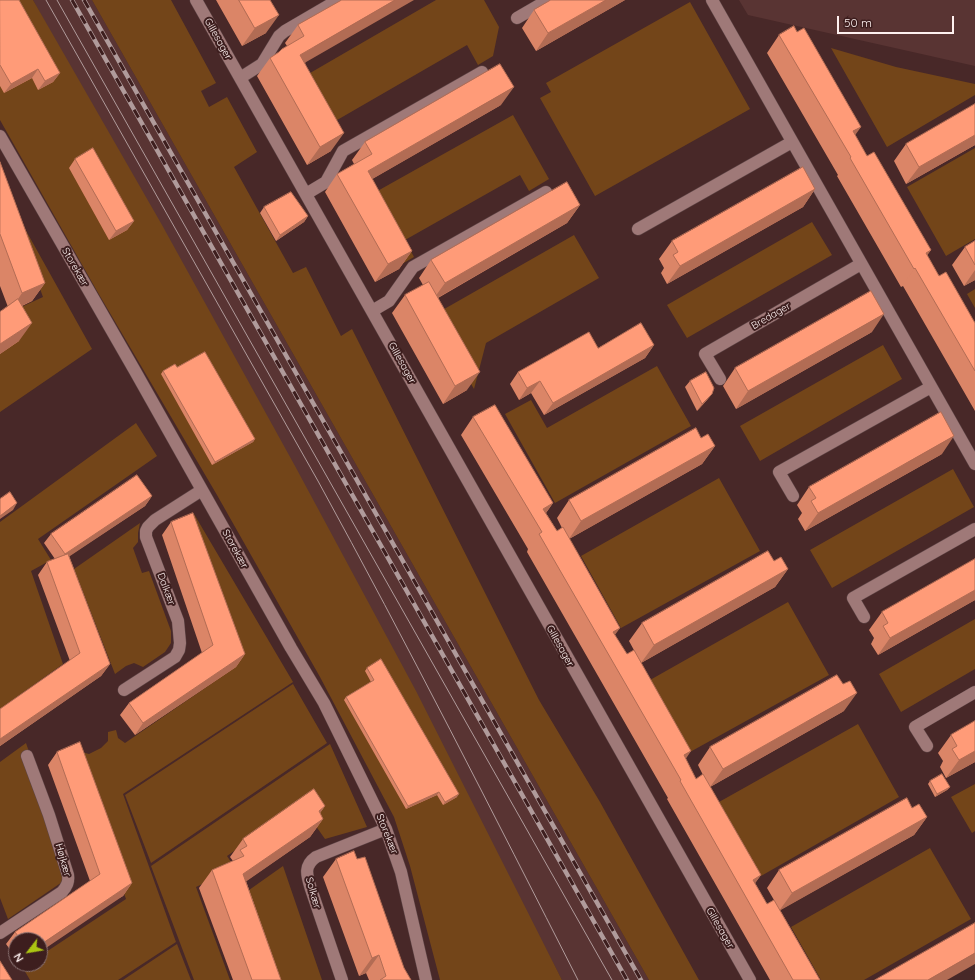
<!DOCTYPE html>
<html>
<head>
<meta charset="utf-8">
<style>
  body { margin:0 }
  #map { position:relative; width:975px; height:980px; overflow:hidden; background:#482828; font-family:Quicksand,sans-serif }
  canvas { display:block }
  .north { position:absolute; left:8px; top:932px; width:40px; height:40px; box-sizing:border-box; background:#3d1e1e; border:1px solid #8a7272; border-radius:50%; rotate:239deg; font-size:11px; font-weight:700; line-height:16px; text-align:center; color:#fef1f0 }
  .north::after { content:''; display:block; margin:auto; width:14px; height:18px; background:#acc612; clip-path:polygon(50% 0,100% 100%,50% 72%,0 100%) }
  .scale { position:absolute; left:837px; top:16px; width:117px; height:18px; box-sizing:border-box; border:2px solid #fef1f0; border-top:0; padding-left:5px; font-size:12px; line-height:14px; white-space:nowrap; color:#fef1f0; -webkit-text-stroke:3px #3d1e1e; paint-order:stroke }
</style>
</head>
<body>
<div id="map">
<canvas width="975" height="980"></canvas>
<div class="north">N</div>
<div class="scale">50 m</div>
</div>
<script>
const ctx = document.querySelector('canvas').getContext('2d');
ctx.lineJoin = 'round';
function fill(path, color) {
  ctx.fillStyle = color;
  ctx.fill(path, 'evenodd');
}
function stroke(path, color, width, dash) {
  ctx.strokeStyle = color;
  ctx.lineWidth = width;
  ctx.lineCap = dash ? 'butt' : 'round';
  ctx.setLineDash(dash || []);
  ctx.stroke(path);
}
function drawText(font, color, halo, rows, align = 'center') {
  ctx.font = font + ' Quicksand,sans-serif';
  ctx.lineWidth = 4;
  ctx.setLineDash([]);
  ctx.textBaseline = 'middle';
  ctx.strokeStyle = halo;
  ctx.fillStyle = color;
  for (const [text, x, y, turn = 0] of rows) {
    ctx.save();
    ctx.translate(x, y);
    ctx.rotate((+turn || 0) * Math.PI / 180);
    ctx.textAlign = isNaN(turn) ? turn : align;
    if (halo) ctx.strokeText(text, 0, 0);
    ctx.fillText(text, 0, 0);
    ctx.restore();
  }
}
fill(new Path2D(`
  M33,0H92L649,980H562L541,940Z
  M739,0H975V66L748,15Z`), '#593433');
fill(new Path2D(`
  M0,0H33L162,225L295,466L416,691L562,980H440L410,866L394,817L320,677L217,495L97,291L0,120Z
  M92,0H171L216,83L201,91L209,107L227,97L257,152L234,167L293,273L306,267L341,336L352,329L539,700L600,802L699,980H649Z
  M436,0H484L499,27L493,56L478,65L467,45L325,127L298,80Z
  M690,2L750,109L595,196L540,98L551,92L546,83Z
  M831,48L896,67L975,84V95L887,147Z
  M513,115L549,179L529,191L520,175L405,240L414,257L402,264L365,198Z
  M975,148V239L946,256L907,187Z
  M5,193L92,349L0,412V354L20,339L6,314L43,297Z
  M812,222L832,255L687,338L667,305Z
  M574,235L599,278L486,343L474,389L432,316Z
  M975,289V308L967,294Z
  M883,345L902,379L760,461L740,426Z
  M657,366L691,426L555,503L505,414L531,400L547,428Z
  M136,423L157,456L38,539L51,560L31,571L63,664L0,709V522Z
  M953,469L974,507L832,588L810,550Z
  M719,478L760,551L621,628L581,556Z
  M194,514L293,682L123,794L176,942L118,980H30L23,968L28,964H40V956L126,899L73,750L89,754L101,748L108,741V732L116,730L118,738L125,743L237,666L184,520Z
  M140,523L138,533V542L133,548L142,573L149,571L171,631V643L165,652L143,667L134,663L126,666L115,674L74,569Z
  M788,602L829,675L690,752L650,680Z
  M975,619V669L901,712L879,674Z
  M293,684L327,743L151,863L125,795Z
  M858,724L899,797L761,876L719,802Z
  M26,743L71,876L8,919L0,898V762Z
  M330,744L367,827L325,839L301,805L227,856L231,862L225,866L226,873L196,887L230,980H194L151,866Z
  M975,784V831L972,833L951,797Z
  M930,848L971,919L864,980H821L791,927Z
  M283,866L322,980H272L242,895Z
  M177,944L191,980H123Z`), '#734519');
const street = new Path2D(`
  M196,0L750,980
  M712,0L975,464
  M517,18L548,0
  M240,78L262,64L279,36L285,31L338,0
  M0,136L135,371L291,648L324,703L386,829L401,872L426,980
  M306,194L326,182L343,151L482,72
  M638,229L792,142
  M372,311L389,301L413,267L546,192
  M720,379L705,354L861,264
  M793,496L779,472L931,387
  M864,617L853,598L975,529
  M124,690L175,657L179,650L180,643L178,621L146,537V531L148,527L155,520L202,490
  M927,746L915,727L975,692
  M0,933L62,892C67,886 69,882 68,875L49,815L27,756
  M342,980L311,889C307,876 303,866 316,857L386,829`);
stroke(street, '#5f4647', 13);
stroke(street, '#9f7978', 12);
stroke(new Path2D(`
  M46,0L318,481C408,645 493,813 578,980
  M57,0L612,980`), '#b09b9b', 1);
const rail = new Path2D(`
  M72,0L627,980
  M84,0L641,980`);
stroke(rail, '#b09b9b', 4.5);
stroke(rail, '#3d1e1e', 3, [9]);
fill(new Path2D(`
  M0,0L60,73L53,82L38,90L32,78L4,93L0,86Z
  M216,0H270L266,33L242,46Z
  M342,0L305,63L331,151L307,165L257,76L270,58L279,52L287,46L285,43L298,25Z
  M625,0L536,51L522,28L534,10Z
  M779,35L855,135L867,156L931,250L927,255L939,276L975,323V411L903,286L901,287L837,176L838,175L767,53Z
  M975,104V145L906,184L894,161L906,144Z
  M501,105L372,179L412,251L399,269L375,282L325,192L337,174L354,164L352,160L365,142Z
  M75,159L134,221L127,230L109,240L69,168Z
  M0,162L45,283L32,301L22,306L19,341L0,354V312L8,307L0,286Z
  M815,189L803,207L667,284L661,273L664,268L659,259L672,241Z
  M580,205L567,223L438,298L467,390L443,404L392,313L405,295L423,285L419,278L431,260Z
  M264,207L308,216L304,222L276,241L260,213Z
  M975,241V280L964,286L952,265L965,247Z
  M872,332L736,409L723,386L735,368Z
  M654,345L645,358L544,415L531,393L519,400L510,384L518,372L598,348Z
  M177,367L255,439L253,442L212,465L161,374L163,371Z
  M690,381L712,394L707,400L697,411L685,387Z
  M473,417L553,503L546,513L557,531L562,528L557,518L569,500L701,438L715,446L702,464L569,539L615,635L696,779L703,775L698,765L710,747L844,711L710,787L761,875L755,883L767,904L774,900L767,888L779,870L912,808L927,817L914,835L780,910L820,980H770L667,799L668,798L527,552L528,549L461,435Z
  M942,454L805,531L798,519L802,513L797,505L809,487Z
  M152,496L145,506L69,556L110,664L101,676L0,746V709L70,661L38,575L47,562L55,559L44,543L51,534Z
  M171,522L245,654L236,667L135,735L120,715L129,703L202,653L162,535Z
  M975,559V600L878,655L871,644L874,638L869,630L882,612Z
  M774,561L788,569L775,587L641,663L629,641L642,623Z
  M367,668L457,797L443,805L437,795L406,809L344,700L346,697L371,682L365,671Z
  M975,721V762L946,778L940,767L943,761L938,753L951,735Z
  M57,752L132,883L123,896L40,940H16V958L6,944L15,932L90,881L48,765Z
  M930,781L950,787L947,790L935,797L928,784Z
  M325,806L320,813L323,819L310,837L246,881L281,980H233L199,888L212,870L233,861L230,857L243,839Z
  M336,859L404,968L411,980H369L366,973L359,976L323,877Z`), '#db8567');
fill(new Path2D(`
  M395,0H414L287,73L300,55Z
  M606,0H625L536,51L548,33Z
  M279,15L266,33L242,46L255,28Z
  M38,69L32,78L4,93L11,84Z
  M60,73L53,82L38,90L45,81Z
  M514,87L501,105L355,189L368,171Z
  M861,127L848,145L853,131Z
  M344,133L331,151L307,165L320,147Z
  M975,135V145L906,184L919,167Z
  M815,189L803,207L667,284L680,266Z
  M580,205L567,223L432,301L445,283Z
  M308,216L304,222L276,241L280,235Z
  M134,221L127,230L109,240L116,231Z
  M931,250L918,268H915L901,287L926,253Z
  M412,251L399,269L375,282L388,264Z
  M975,270V280L964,286Z
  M45,283L32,301L10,311L22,293Z
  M884,314L872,332L736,409L748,391Z
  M32,323L19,341L0,354V344Z
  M654,345L645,358L544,415L553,403Z
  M480,372L467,390L443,404L455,386Z
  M540,381L531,393L519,400L527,388Z
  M712,394L707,400L697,411L702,404Z
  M954,436L942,454L805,531L818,513Z
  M255,439L253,442L212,465L215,462Z
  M715,446L702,464L569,539L581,521Z
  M152,496L145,506L58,564L65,554Z
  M17,503L13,510L0,519V516Z
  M553,503L540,521L543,509Z
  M788,569L775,587L641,663L654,645Z
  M975,590V600L878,655L890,638Z
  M620,628L607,646L613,632Z
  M245,654L236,667L135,735L143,723Z
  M110,664L101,676L0,746V739Z
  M857,693L844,711L710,787L723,769Z
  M691,751L679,769L684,755Z
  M975,751V762L946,778L959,760Z
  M950,787L947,790L935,797L937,794Z
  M439,792L437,795L406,809L408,806Z
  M459,794L457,797L443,805L445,802Z
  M325,806L312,824L319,811Z
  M927,817L914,835L779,911L792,893Z
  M323,819L310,837L231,892L243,874Z
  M761,875L748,893L753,880Z
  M132,883L123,896L40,952V945Z
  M975,953V964L947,980H928Z
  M379,955L366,973L359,976L372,958Z`), '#b26c54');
const building = new Path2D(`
  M0,0H19L60,73L45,81L38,69L11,84L0,65Z
  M239,0H270L279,15L255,28Z
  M342,0H395L300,55L344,133L320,147L270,58L279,52L282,49L304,36L298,25Z
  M551,0H606L548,33L534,10Z
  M794,26L797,32L804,28L861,127L853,131L867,156L874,152L931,250L926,253L939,276L946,272L975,323V371L915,268L914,269L850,158L851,157L779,35Z
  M500,64L514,87L368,171L412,251L388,264L337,174L372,154L365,142Z
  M975,104V135L919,167L906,144Z
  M93,148L134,221L116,231L75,159Z
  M0,162L45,283L22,293L0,234Z
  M803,167L815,189L680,266L673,255L678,252L672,241Z
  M567,182L580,205L445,283L431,260Z
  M291,192L308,216L280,235L264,207Z
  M975,241V265L965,247Z
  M429,282L480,372L455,386L405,295Z
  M871,291L884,314L748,391L735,368Z
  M18,299L32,323L0,344V312Z
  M641,323L654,345L553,403L540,381L527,388L518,372L589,332L598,348Z
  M205,352L255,439L215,462L163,371L175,364L177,367Z
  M706,372L714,388L712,394L702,404L690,381Z
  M495,405L553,503L543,509L557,531L563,527L620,628L613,632L627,654L634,650L691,751L684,755L696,779L703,774L761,875L753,880L767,904L774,900L820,980H793L680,781L681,780L539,534L542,532L473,417Z
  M941,412L954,436L818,513L811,501L816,498L809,487Z
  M696,428L701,438L708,434L715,446L581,521L569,500Z
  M137,475L152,496L65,554L51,534Z
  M10,492L17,503L0,516V499Z
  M193,513L245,654L143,723L129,703L213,645L171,522Z
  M768,551L774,561L781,557L788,569L654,645L642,623Z
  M68,554L110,664L0,739V709L80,653L47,562Z
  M975,559V590L890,638L883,626L888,623L882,612Z
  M381,659L459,794L445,802L439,792L408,806L346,697L374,680L367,668Z
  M837,675L843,684L850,681L857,693L723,769L710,747Z
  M975,721V751L959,760L952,749L957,746L951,735Z
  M80,742L132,883L40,945V940H21L15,932L100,874L57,752Z
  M942,774L950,787L937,794L930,781Z
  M314,789L325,806L319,811L323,819L243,874L281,980H252L212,870L244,856L240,850L247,846L243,839Z
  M907,798L912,808L919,804L927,817L792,893L779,870Z
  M354,851L357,859L365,857L404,968L411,980H380L386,976L379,955L372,958L336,859Z
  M975,923V953L928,980H875Z
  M0,961L12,980H0Z`);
fill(building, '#ff9b78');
stroke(building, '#b26c54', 1);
drawText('10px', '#fef1f0', '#3d1e1e', [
  ["Gillesager",218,39,61],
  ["Storekær",75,267,60],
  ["Bredager",771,316,-30],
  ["Gillesager",402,363,61],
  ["Storekær",235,549,61],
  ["Dalkær",166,589,69],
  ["Gillesager",560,646,61],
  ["Storekær",387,834,68],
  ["Højkær",63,860,74],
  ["Solkær",313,893,74],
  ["Gillesager",720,928,60]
]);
</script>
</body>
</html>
